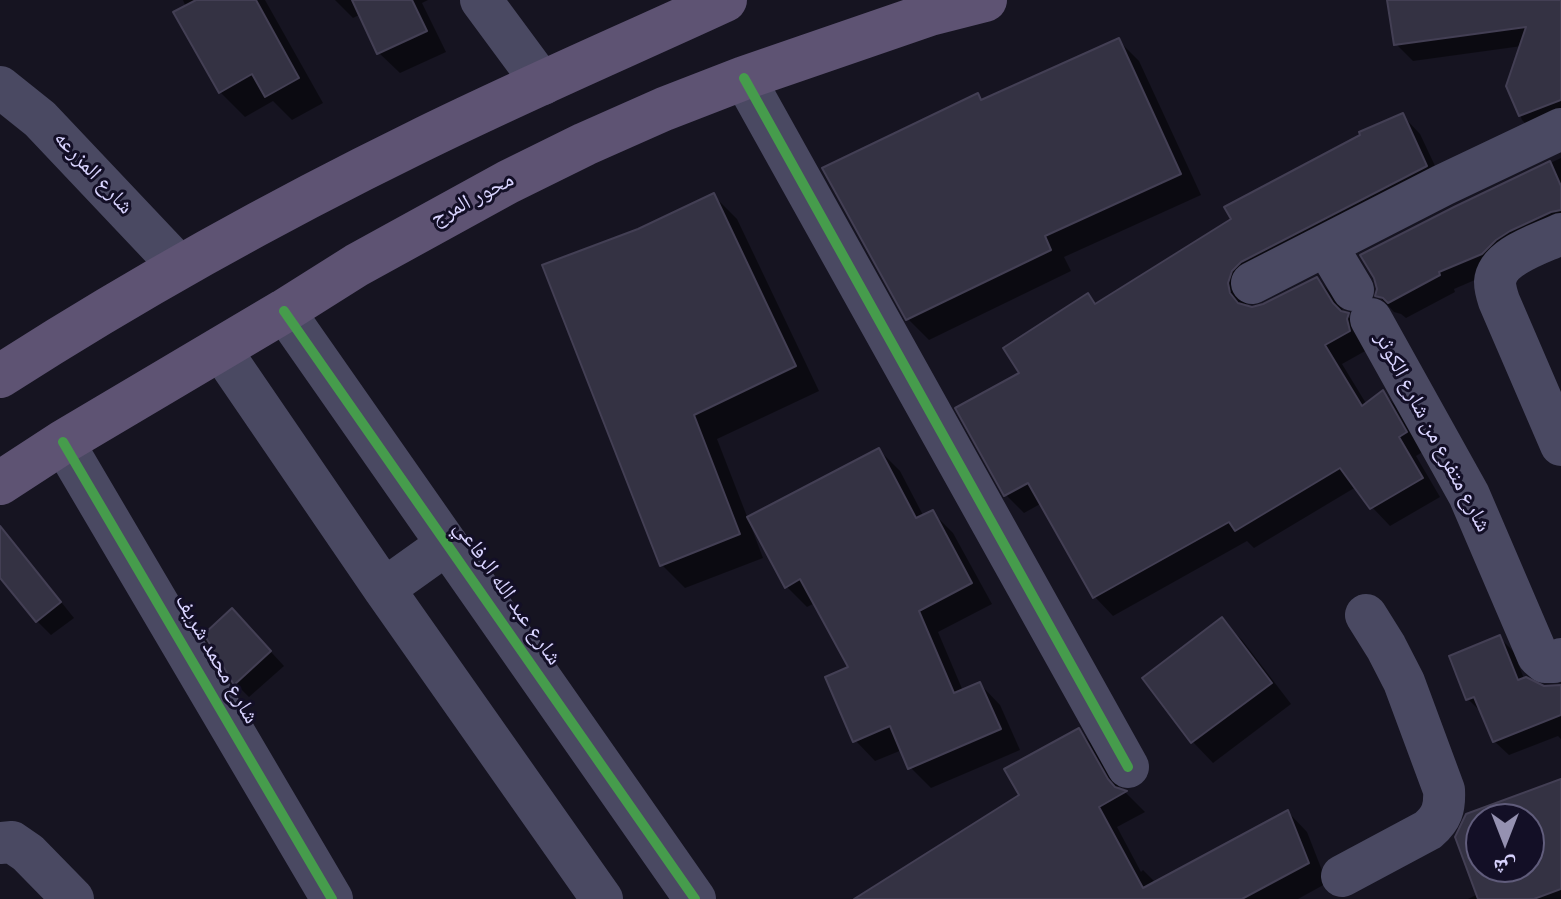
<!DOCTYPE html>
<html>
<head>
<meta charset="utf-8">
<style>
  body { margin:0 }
  #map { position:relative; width:1561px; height:899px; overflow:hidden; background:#161421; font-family:Overpass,"Noto Naskh Arabic",sans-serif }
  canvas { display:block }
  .north { position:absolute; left:1465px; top:803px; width:80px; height:80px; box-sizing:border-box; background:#130f26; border:2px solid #625e7d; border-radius:50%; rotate:180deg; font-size:22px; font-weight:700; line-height:32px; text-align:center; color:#d9d4ff }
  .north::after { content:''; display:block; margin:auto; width:28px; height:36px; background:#9591b1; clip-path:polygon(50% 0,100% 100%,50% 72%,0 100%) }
</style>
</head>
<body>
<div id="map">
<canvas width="1561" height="899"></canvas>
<div class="north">ش</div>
</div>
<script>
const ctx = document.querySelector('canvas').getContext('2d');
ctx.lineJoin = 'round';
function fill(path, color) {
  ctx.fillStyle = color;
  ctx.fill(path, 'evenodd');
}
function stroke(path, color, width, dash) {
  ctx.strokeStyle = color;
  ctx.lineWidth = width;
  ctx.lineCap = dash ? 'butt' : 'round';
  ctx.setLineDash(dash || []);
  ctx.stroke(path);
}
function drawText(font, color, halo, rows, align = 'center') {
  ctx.font = font + ' Overpass,"Noto Naskh Arabic",sans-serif';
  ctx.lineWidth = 6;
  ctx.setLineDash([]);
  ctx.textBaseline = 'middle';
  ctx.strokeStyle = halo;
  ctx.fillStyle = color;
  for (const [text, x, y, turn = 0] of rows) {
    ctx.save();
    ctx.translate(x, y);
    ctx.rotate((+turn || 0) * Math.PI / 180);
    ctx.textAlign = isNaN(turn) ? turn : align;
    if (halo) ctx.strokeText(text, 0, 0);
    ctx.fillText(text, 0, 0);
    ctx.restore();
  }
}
fill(new Path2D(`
  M183,0H265L323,103L292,120L273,101L245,117L220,92Z
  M335,0H428L422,3L446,52L400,73L379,53L361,14L353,18Z
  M1390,0H1561V126L1539,137L1522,120L1508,86L1522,46L1413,61L1396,44Z
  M1119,41L1139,61L1201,195L1064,257L1071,271L929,340L908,319L978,96L983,101Z
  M1402,115L1420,134L1444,185L1246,300L1247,308L1264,306L1317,279L1335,297L1345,314L1366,333L1367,350L1342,364L1367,405L1383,393L1401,411L1424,451L1416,456L1440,497L1390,526L1372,507L1356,487L1254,548L1247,541L1113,616L1095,597L1042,503L1024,513L1006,495L1022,374L1087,295L1097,305Z
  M1561,158V231L1498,270L1454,289L1455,292L1406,318L1401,314L1394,312L1378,295L1454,208Z
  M713,195L737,219L819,391L717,439L748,519L879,450L900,471L924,517L933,513L953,533L992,604L938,632L963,691L980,684L1000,705L1020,750L931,788L910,767L902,750L875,761L855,740L850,668L815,603L807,607L786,586L751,520L749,521L763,558L685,588L661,564L639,230Z
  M15,548L29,562L74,618L51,635L37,621L0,575V560Z
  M1221,620L1242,640L1291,704L1213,763L1193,742L1144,678Z
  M246,625L284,666L249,697L235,683Z
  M1500,638L1514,652L1524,679L1544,688L1561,686V739L1558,736L1509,755L1494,741L1482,713L1468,699Z
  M1078,730L1098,750L1121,791L1126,793L1145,812L1117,827L1141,872L1143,870L1156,883L1288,812L1307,832L1327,883L1298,899H858L1022,796Z
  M1561,788V899H1468L1478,894L1467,816ZM1481,819H1529V867H1481Z`), '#0007');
const building = new Path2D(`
  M196,0H256L299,78L265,97L252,74L219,93L173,12Z
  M352,0H412L427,31L377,54Z
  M1387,0H1561V100L1519,116L1506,86L1526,27L1394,45Z
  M1119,38L1181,174L1045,236L1051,250L906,320L822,168L978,93L981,100Z
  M1403,113L1427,166L1241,262L1232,271L1228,283L1230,293L1238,303L1252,307L1263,304L1317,277L1333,303L1341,311L1349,313L1347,319L1350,331L1325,345L1362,406L1383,390L1407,432L1399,437L1423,478L1370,509L1340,468L1235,531L1229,522L1093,598L1028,483L1004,496L955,408L1019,373L1003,348L1088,293L1095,304L1231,219L1224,207L1360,135L1359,132Z
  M1550,161L1561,186V210L1551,212L1510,231L1496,240L1482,254L1439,272L1440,275L1388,303L1383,298L1375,296L1377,289L1374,278L1360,255L1454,207Z
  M714,193L796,366L694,415L740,534L660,566L542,265L638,229Z
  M879,448L916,518L933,510L972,583L919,611L954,693L980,682L1001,729L908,769L890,726L853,742L825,677L848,667L800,579L785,588L747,517Z
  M0,526L61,602L36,622L0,578Z
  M232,608L271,651L234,685L204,634Z
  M1222,617L1272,683L1191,743L1142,678Z
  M1500,635L1518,680L1526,677L1544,686L1561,685V715L1493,742L1474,697L1466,700L1449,656Z
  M1079,728L1108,779L1115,787L1127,791L1099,807L1143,888L1288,810L1309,863L1242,899H854L1019,795L1004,769Z
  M1561,779V889L1534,899H1478L1455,837L1466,814ZM1481,819H1529V867H1481Z`);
fill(building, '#343243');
stroke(building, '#433f54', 2);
stroke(new Path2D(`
  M481,0L543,84
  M744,78L1128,767
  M0,87L40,119L179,266
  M1561,234C1540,244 1497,256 1495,282C1495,289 1497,295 1499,301L1561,445
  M1326,245L1353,290
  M1252,283L1443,185L1561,129
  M284,311L695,899
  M1371,319L1469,495L1538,656L1545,662H1554L1561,659
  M220,349L384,589L602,899
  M63,442L332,899
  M384,589L447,544
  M0,843L12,842L28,853L73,899
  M1342,876L1428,830C1442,818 1445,808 1444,790L1404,682L1386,647L1366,615`), '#4a4962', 42);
stroke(new Path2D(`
  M0,376C134,290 274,212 417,142C518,92 623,47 725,0
  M0,483L63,442L284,311L357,265L508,182L585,144L664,109L744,78L930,14L985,0`), '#5e5373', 44);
stroke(new Path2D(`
  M744,78L1128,767
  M284,311L695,899
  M63,442L332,899`), '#469c4c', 10);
drawText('22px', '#d9d4ff', '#130f26', [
  ["شارع المزرعه",92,174,47],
  ["محور المرج",473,201,-28],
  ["شارع متفرع من شارع الكوثر",1431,433,62],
  ["شارع عبد الله الرفاعي",506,594,55],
  ["شارع محمد شريف",215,660,60]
]);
</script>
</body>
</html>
